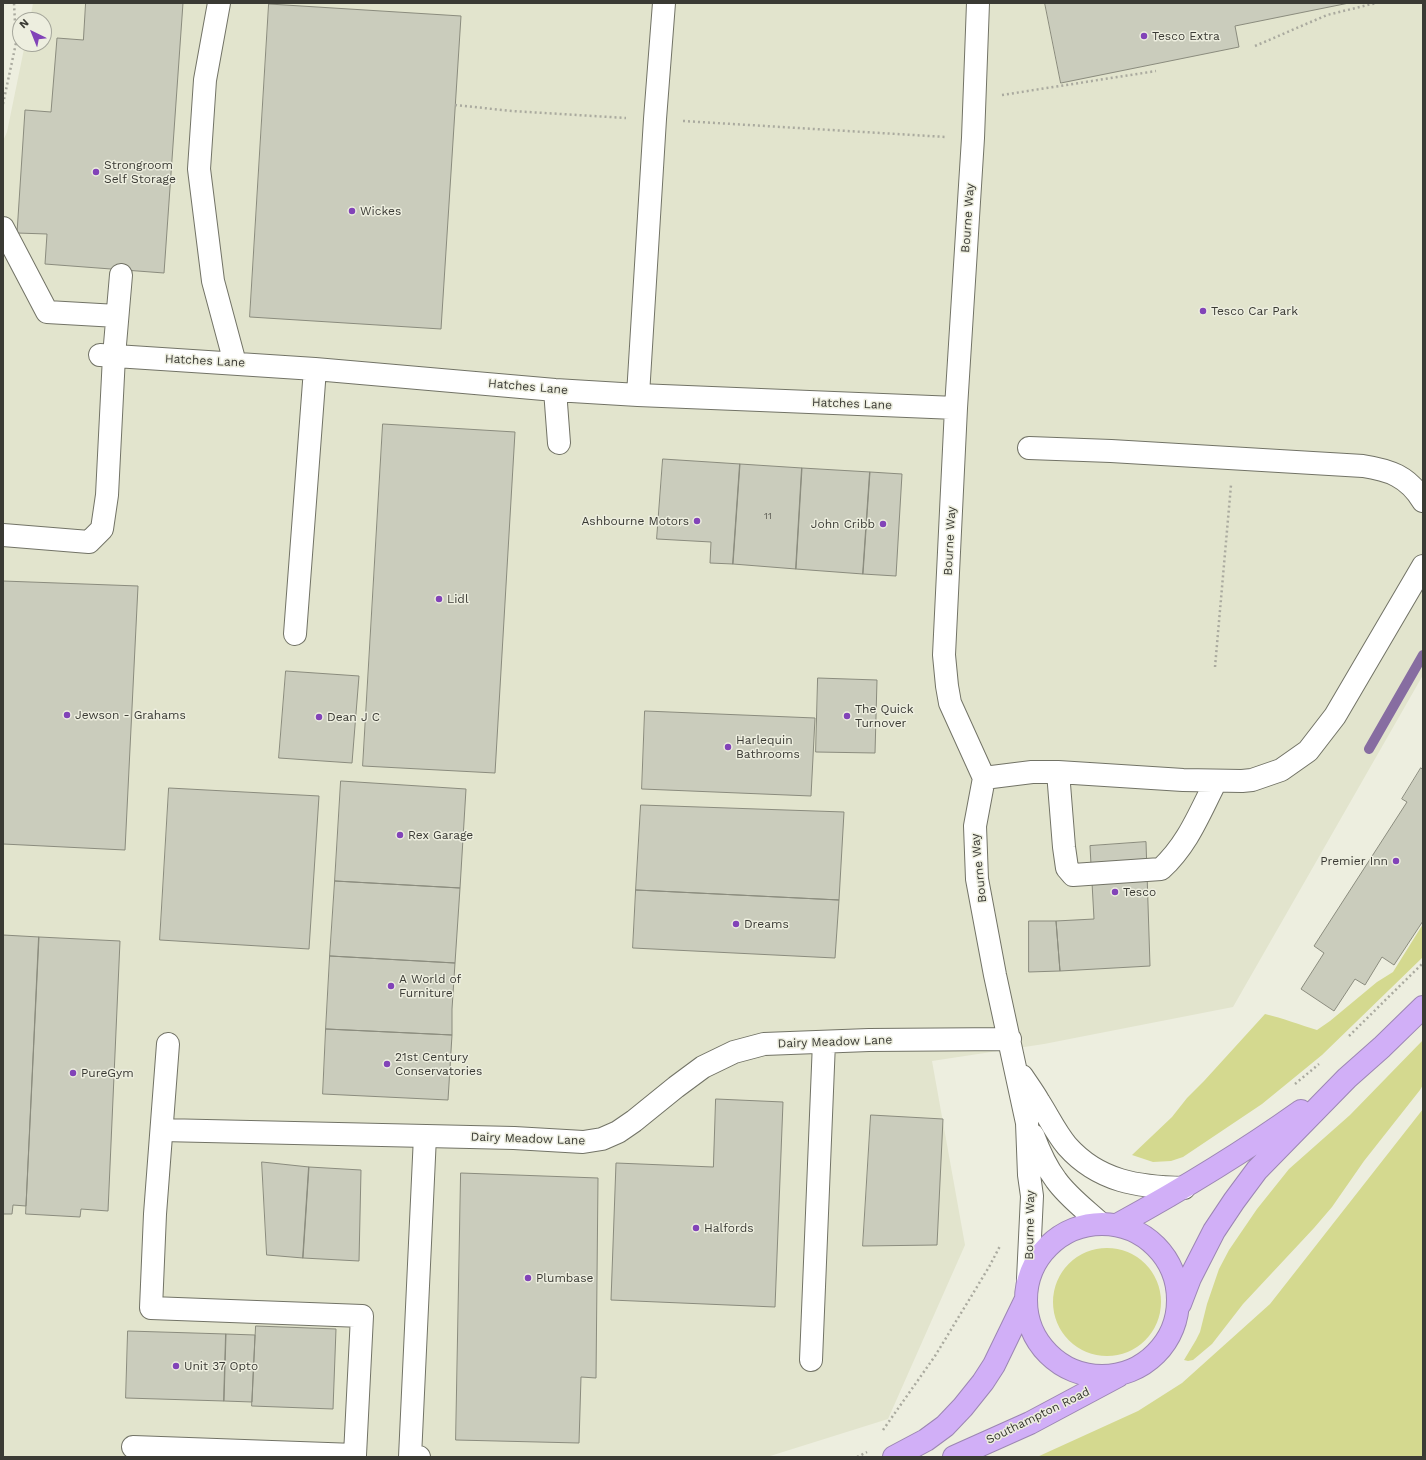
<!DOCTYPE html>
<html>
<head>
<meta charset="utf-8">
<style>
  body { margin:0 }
  #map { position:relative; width:1426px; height:1460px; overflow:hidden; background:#edeedf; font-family:"Work Sans",sans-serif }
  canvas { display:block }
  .frame { position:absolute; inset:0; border:4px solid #3a3a34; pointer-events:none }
  .north { position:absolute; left:12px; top:12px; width:40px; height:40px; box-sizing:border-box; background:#edeedf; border:1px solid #a5a69b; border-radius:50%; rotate:317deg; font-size:11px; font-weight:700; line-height:16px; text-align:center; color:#3a3a34 }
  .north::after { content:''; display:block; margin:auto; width:14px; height:18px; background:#8243b8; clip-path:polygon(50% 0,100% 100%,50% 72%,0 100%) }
</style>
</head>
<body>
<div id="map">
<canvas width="1426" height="1460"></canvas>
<div class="frame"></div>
<div class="north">N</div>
</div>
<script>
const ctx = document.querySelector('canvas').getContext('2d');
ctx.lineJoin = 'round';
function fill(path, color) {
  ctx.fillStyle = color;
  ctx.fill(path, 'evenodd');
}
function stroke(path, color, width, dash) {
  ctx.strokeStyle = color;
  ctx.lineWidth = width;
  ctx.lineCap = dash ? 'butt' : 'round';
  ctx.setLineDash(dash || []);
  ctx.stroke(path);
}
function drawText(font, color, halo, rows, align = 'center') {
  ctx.font = font + ' "Work Sans",sans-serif';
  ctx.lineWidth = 3;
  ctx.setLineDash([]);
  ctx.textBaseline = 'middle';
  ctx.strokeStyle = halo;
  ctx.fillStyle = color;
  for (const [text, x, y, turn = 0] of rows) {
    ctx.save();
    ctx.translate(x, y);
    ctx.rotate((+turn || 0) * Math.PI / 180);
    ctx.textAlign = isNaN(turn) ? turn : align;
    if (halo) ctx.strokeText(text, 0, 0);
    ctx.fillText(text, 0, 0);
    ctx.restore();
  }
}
fill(new Path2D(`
  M33,3H1423V675L1233,1007L1044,1044L932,1061L965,1245L888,1419L767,1457H3V141L7,132L25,44H44V20H30Z`), '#e2e4cd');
fill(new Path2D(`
  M1423,924V957L1322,1055L1262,1104L1183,1157L1171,1161L1153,1162L1132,1155L1172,1117L1187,1098L1204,1081L1265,1014C1283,1018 1300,1025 1317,1030L1330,1021L1377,982L1393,972Z
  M1423,1040V1085L1420,1090L1364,1161L1332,1207L1314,1228L1243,1304L1212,1344L1193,1360L1188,1361L1184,1360L1196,1340L1200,1332L1207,1304L1219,1269L1229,1250L1257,1209L1289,1169L1350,1115Z
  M1423,1109V1457H1037L1138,1411L1182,1383L1270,1304Z
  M1053 1302a54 54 0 1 1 108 0a54 54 0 1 1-108 0Z`), '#d4d98f');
stroke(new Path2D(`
  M1369,749L1423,655`), '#876da1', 10);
const building = new Path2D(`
  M86,3H183L164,273L45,264L47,234L17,233L25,110L51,112L57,38L83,40Z
  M1045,3H1349L1235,26L1239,47L1061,83Z
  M269,4L461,16L441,329L250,317Z
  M383,424L515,432L495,773L363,766Z
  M663,459L740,464L733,564L710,563L711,542L657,539Z
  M740,464L802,468L796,569L733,564Z
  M802,468L870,472L863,574L796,569Z
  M870,472L902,474L896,576L863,574Z
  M3,581L138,586L125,850L3,844Z
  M286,671L359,676L352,763L279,758Z
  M818,678L877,680L875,753L816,752Z
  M645,711L815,718L811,796L642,789Z
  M1421,768L1423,770V921L1394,965L1382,957L1365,985L1355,979L1334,1011L1301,989L1324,953L1314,946L1407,802L1402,799Z
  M341,781L466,789L460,888L335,881Z
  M169,788L319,796L309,949L160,940Z
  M641,805L844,812L839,900L636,890Z
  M1146,842L1150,966L1060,971L1056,921L1094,919L1090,846Z
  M335,881L460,888L455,963L330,956Z
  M636,890L839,900L835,958L633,948Z
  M1029,921H1056L1060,971L1029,972Z
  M3,935L39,937L26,1206L13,1205L12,1214H3Z
  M39,937L120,941L108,1211L81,1209L80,1217L26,1214Z
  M330,956L455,963L452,1009V1035L326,1029Z
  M326,1029L452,1035L448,1100L323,1094Z
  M716,1099L783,1102L775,1307L611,1300L616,1163L713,1167Z
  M871,1115L943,1119L937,1245L863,1246Z
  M262,1162L309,1167L303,1258L267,1255Z
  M309,1167L361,1170L359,1261L303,1258Z
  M461,1173L598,1178L596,1378L581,1377L579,1443L456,1440Z
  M256,1326L336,1329L333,1409L252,1406Z
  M128,1331L226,1334L224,1401L126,1398Z
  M226,1334L255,1335L252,1402L224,1401Z`);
fill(building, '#caccbc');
stroke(building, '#8b8c7e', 1);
const minor = new Path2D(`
  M219,3L205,80L199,169L213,281L235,363
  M978,3L973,138L956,408L944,655L947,686L950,703L984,778L975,826L977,879L995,975L1027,1123L1029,1175L1032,1196L1028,1279
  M3,228L47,312L117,316
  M100,355L315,369L555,390L638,395L956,408
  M555,390L559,443
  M638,395L655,119L664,3
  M1029,448L1111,451L1363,466C1389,470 1408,476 1423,501
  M3,535L89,542L102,529L107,495L114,356L121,275
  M295,634L315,369
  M1058,772L1064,847L1067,868L1073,875L1161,869C1188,844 1199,814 1216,781
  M984,778L1032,772H1058L1183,780L1242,781L1252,780L1281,770L1308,751L1335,716L1423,566
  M1022,1076C1028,1085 1034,1093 1039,1102C1048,1116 1056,1133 1067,1146C1099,1182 1139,1187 1184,1188
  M162,1130L514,1138L583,1142L602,1139L618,1132L634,1121L676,1087L703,1067L734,1052L764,1044L869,1040L1010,1039
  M1033,1135C1039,1151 1046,1167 1056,1180C1068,1197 1086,1210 1101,1224
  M811,1360L824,1042
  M133,1447L355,1455L362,1316L151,1308L155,1214L168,1044
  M419,1457H410L425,1136`);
const highway = new Path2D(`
  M1026 1300a76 76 0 1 1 152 0a76 76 0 1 1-152 0Z
  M1117,1225C1181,1190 1242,1153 1301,1111
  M1180,1304L1190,1278L1214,1231L1234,1201L1257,1170L1347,1078L1382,1047L1423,1007
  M894,1457L926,1440L945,1426L963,1407L983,1382L994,1365L1026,1299
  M954,1457L1030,1423L1118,1376`);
stroke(minor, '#727366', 24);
stroke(highway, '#9c86b3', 24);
stroke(new Path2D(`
  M1255,46L1327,15L1376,3
  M1002,95L1156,71
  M3,104L16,43L14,3
  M455,105L512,111L626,118
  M683,121L946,137
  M1215,667L1231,485
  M1349,1036L1423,963
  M1295,1084L1319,1064
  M883,1430L935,1356L989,1267L1000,1246
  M857,1457L867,1452`), '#aaaa9f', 2.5, [2, 3]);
stroke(minor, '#fff', 22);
stroke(highway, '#d1aff7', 22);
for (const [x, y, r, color] of [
  [1144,36,4,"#8243b8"],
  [96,172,4,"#8243b8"],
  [352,211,4,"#8243b8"],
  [1203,311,4,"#8243b8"],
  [697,521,4,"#8243b8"],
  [883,524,4,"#8243b8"],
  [439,599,4,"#8243b8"],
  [67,715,4,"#8243b8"],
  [847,716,4,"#8243b8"],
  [319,717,4,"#8243b8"],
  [728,747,4,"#8243b8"],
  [400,835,4,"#8243b8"],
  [1396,861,4,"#8243b8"],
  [1115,892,4,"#8243b8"],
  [736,924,4,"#8243b8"],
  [391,986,4,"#8243b8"],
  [387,1064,4,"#8243b8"],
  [73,1073,4,"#8243b8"],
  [696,1228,4,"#8243b8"],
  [528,1278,4,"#8243b8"],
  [176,1366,4,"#8243b8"]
]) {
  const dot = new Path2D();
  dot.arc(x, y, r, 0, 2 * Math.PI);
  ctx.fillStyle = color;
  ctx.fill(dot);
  stroke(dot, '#edeedf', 1.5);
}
drawText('10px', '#5e5e56', null, [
  ["11",768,516]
]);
drawText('12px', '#3a3a34', '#edeedf', [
  ["Tesco Extra",1152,36],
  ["Strongroom",104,165],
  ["Self Storage",104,179],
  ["Wickes",360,211],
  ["Tesco Car Park",1211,311],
  ["Ashbourne Motors",689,521,"right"],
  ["John Cribb",875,524,"right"],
  ["Lidl",447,599],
  ["The Quick",855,709],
  ["Turnover",855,723],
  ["Jewson - Grahams",75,715],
  ["Dean J C",327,717],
  ["Harlequin",736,740],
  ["Bathrooms",736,754],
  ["Rex Garage",408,835],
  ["Premier Inn",1388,861,"right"],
  ["Tesco",1123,892],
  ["Dreams",744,924],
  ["A World of",399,979],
  ["Furniture",399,993],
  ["21st Century",395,1057],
  ["Conservatories",395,1071],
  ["PureGym",81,1073],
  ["Halfords",704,1228],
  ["Plumbase",536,1278],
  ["Unit 37 Opto",184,1366]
], 'left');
drawText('12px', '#3a3a34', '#edeedf', [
  ["Bourne Way",968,218,-86],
  ["Hatches Lane",205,361,3],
  ["Hatches Lane",528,387,5],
  ["Hatches Lane",852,404,2],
  ["Bourne Way",950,541,-87],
  ["Bourne Way",979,868,-96],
  ["Dairy Meadow Lane",835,1042,-2],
  ["Dairy Meadow Lane",528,1139,2],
  ["Bourne Way",1030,1225,-89],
  ["Southampton Road",1038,1416,-26]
]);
</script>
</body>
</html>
